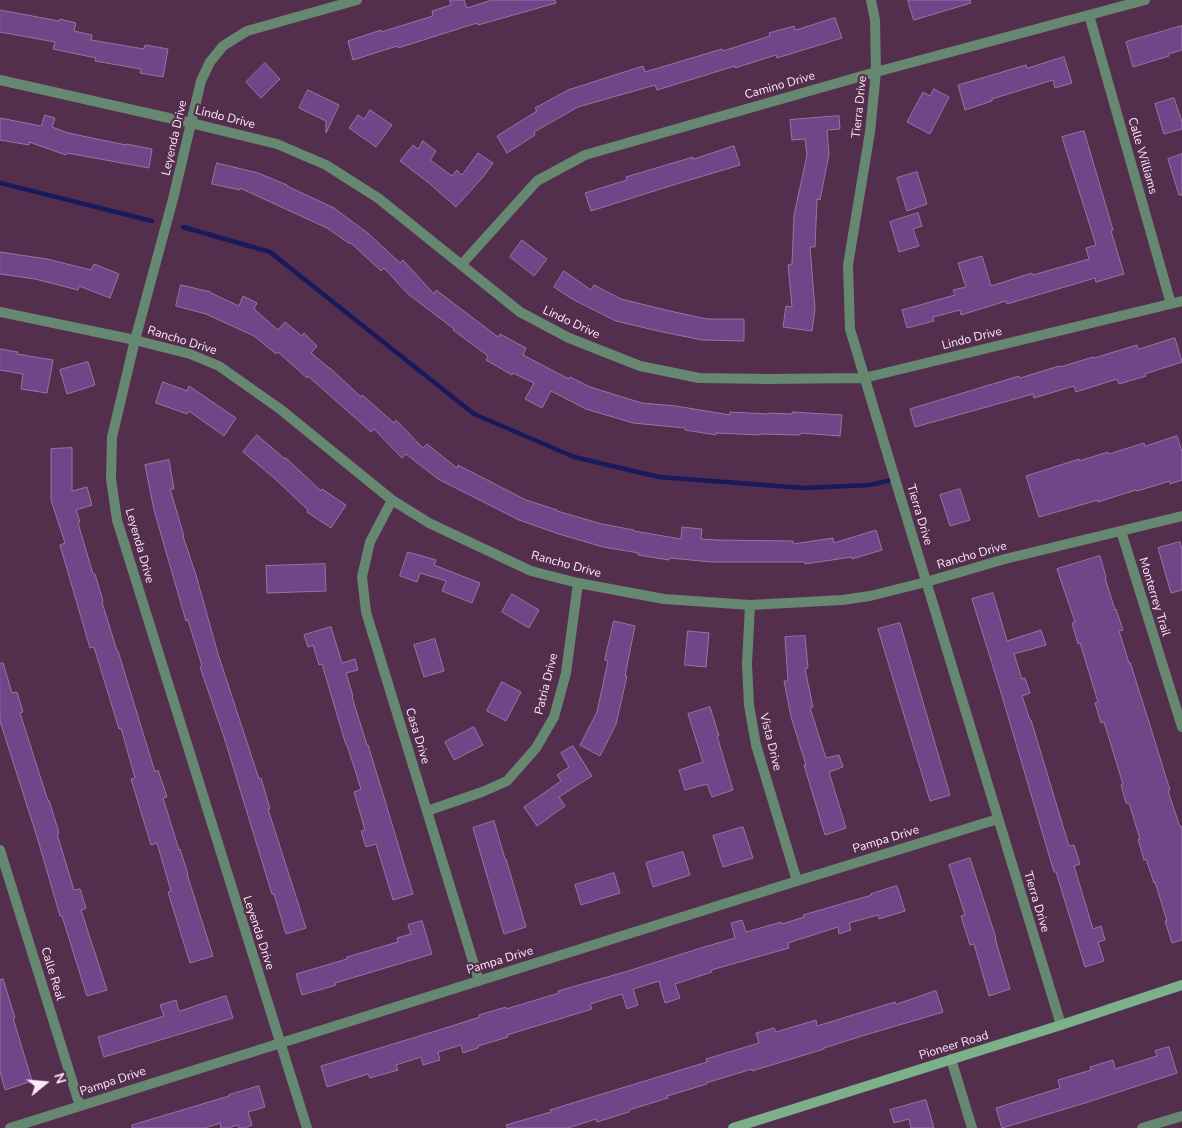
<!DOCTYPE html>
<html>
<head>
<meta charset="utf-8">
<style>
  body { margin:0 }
  #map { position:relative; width:1182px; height:1128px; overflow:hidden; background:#542e4d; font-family:"Nunito Sans",sans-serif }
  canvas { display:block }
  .north { position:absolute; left:20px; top:1058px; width:50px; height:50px; -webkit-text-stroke:4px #542e4d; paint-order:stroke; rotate:73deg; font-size:14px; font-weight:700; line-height:20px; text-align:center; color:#fde9f8 }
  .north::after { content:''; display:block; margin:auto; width:18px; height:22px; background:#fde9f8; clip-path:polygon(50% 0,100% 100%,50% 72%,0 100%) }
</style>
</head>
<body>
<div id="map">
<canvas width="1182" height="1128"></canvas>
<div class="north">N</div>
</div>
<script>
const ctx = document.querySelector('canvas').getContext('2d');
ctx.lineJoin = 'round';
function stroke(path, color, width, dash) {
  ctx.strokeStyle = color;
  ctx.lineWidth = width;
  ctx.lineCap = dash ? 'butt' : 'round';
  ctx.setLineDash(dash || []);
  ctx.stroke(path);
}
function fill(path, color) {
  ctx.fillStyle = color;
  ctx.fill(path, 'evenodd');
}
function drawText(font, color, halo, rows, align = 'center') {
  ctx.font = font + ' "Nunito Sans",sans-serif';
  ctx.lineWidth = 4.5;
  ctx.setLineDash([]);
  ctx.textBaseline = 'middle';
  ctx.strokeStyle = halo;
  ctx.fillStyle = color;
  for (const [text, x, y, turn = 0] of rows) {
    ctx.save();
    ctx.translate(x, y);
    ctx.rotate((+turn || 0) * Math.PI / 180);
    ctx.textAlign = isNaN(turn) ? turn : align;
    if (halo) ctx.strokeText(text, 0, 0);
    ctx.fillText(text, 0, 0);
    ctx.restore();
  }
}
stroke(new Path2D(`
  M0,183L152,221
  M183,227L270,252L474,414L574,457L659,477L804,488L870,485L895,479`), '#181a5c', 4.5);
const building = new Path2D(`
  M450,0H464L467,8L492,0H555L556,3L478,25L477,23L398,48L397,46L353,60L348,41L381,30V32L433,16L432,11L451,5Z
  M908,0H970L971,3L914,20Z
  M0,10L59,21L60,19L76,23L74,31L92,35L91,40L144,49L145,45L168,49L163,77L140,73L141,69L95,61L96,58L53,49L55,42L0,32Z
  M835,18L842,38L777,58L776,55L735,68V66L657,90L655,85L578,107L534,132L535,135L507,153L497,136L537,111L535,108L568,90L643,66L645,72L722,49L723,51L770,36L769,33L794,26L795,30Z
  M1182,26V50L1168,54L1169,56L1133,67L1126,42Z
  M1064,57L1072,83L1055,88L1053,80L992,99V101L965,110L958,85L1026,65L1027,68Z
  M265,63L280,79L261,98L246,82Z
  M934,89L949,97L930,134L907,122L923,92L930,96Z
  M308,90L339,105L326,133V121L299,108Z
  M1174,98L1182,122V129L1164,134L1155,104Z
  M370,110L392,125L376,147L349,128L358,115L364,119Z
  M45,115L55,118L52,127L68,133L126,145V144L152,149L149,168L67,153L66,155L29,142V145L0,140V118L41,126Z
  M839,116L840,129L827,130L829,154L820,200L817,199L815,247H810L815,309L812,331L783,327L786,306L792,307L788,265L792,264L794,215L807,155L805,139L792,140L790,120Z
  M1084,131L1113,230L1111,231L1124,274L1096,282L1095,278L1007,304L1006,301L961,315L960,310L933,317L934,321L907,328L902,310L955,295L953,290L966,287L958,263L982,256L991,286L1032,273L1033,275L1089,259L1086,248L1096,245L1062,137Z
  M423,141L436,151L430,160L452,176L457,170L462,175L478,153L493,163L483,177L456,207L430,184L400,161L413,145L418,149Z
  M734,146L740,165L673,185L591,211L585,193L627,180L626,177L693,157V159Z
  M1182,154V195H1179L1168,159Z
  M217,163L258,173L287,185V186L334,208L369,234L400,263L403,260L434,294L436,290L498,337L500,334L526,348L523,355L569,379L570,377L590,387L642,403L676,406L730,415V412L769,414V413L792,414V412L842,415L840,436L801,433L800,435L759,434V435L716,433V435L685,430V428L633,423L586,409L551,391L542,408L525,399L534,383L513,373L512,375L486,360L488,356L453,330L454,329L408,294L384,268L381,271L351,243L350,244L327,228L240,188V190L212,184Z
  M917,172L927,204L907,211L897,178Z
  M918,213L922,226L913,229L919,246L899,252L890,222Z
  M522,240L547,259L534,276L510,257Z
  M0,252L47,259L91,270L94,264L119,274L110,298L79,286L78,290L35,279L0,274Z
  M564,271L591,290L594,285L621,299L670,311L707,319H744V341L702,340L658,331L616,321L572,299L554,287Z
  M181,285L211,292V293L239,306L243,296L257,303L254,309L278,330L285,322L302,336L304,333L317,346L311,353L329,368H330L361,397L362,395L394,423L396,420L423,448L427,444L457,468L458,465L526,500L557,510V511L602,524L634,530V531L681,539L682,527L702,529L701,539L718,540L793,541V544L833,538L834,543L876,530L882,550L852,559V557L805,564V562H711L670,558L669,560L638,555L639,553L603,547L559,534L519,520L438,479L406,454L402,458L374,429L371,432L308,376L307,378L278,352L276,354L254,336L206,314L176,306Z
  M1175,338L1182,362L1145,374L1146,376L1119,384L1117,379L1076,392L1074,386L1034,398L1033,394L915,427L910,409L1019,376L1020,378L1059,366L1060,367L1093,357L1094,358L1137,345L1138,349Z
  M0,349L18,352L17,354L53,360L47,393L21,389L23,374L0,370Z
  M88,362L95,385L67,394L60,370Z
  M163,382L187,391L189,386L236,418L224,436L189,411L187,414L156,403Z
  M257,435L285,459L286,458L321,491L322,489L346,505L331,528L307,512L308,510L273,477L243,452Z
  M1177,436L1182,452V480L1170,484V481L1137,491L1136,490L1098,502V500L1039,517L1026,476L1079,459V461L1108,452L1109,454L1144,443L1145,446Z
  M72,448V491L87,487L92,505L76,510L80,522L78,523L93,574H95L103,601L102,602L117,651H118L155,772L158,770L167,797L163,798L179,850L180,849L188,874H187L213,956L190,963L168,892L171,891L157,843L151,845L131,779L135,778L121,728L119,729L94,647L90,648L60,545L65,543L51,500V449Z
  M169,460L174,489H170L184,536H183L196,575L218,654L259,779L261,778L270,809H268L306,928L286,934L274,894H272L224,737L200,667L202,666L188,620L186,621L154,510L145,465Z
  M960,489L970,520L950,526L940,495Z
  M1180,542L1182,550V590L1171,593L1158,548Z
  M408,552L436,560L434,565L480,583L472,603L442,591L446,581L420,573L417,582L400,576Z
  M1100,556L1106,577L1105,578L1115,610L1116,609L1123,630L1119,631L1129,663L1130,662L1147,716L1170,790L1168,791L1180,827L1182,826V940L1172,943L1165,921H1167L1155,882L1154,883L1146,859L1144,860L1138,839H1140L1129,803H1126L1121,785L1123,784L1104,722L1101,723L1095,703L1098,702L1080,643L1078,644L1072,623L1075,622L1057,569Z
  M325,564L326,591L267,593L266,566Z
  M993,593L1007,641L1041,630L1046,645L1014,654L1022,679L1025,678L1030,693L1022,696L1030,720H1031L1069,846L1074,845L1080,864L1074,866L1093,929L1101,926L1105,940L1098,942L1104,961L1085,967L1056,872H1054L999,686L972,599Z
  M512,594L539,610L529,628L502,612Z
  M614,621L635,626L625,676H627L616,724L600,756L580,745L597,712L608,661L605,660Z
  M900,623L950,795L930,801L878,629Z
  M331,627L342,663L355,659L358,670L346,673L353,696L352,697L367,745H368L380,784L413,894L393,900L376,844L366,847L361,831L365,830L354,792L361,789L347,745H346L322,664L319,665L313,645L308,647L304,635Z
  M688,631L709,633L706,667L685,665Z
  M805,636L808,668L805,669L813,707L810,708L826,758L839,755L843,767L829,772L846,828L825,835L804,765H806L791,717L784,681H788L785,637Z
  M435,639L444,671L424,677L414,645Z
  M0,663H3L12,693L17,692L23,712L20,713L48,801L49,800L59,833L57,834L74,890L80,889L86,908L81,910L107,990L87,996L62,916H60L38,840L0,721Z
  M502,682L521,692L506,721L487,711Z
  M710,707L719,736H717L733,790L712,797L707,784L685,790L679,770L703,762L688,714Z
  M474,727L483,745L454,760L445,742Z
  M573,746L592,776L559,797L565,806L537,826L524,807L561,781L557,775L569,767L561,753Z
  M494,821L505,859H506L526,927L504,934L473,828Z
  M743,827L753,858L723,867L713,836Z
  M683,852L690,875L653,887L646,863Z
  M970,858L996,938H995L1010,989L989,996L974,944L970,945L961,916L965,915L949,865Z
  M614,873L620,893L581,905L575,885Z
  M897,886L905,911L879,919L878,915L849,923L851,930L839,934L838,927L788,943L789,948L711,970L712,972L675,984L680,998L665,1003L659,981L633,989L638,1005L627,1009L622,994L590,1004L592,1009L507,1035L508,1037L478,1046V1048L463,1053L461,1045L438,1052L440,1060L423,1065L421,1057L396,1065L398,1070L370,1078L368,1074L327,1087L321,1066L439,1030L480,1017L479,1015L506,1007V1009L559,993L558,991L628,971L704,947L735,938L731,923L742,920L746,932L781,922L782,924L804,917L803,915L872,895L871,894Z
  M422,921L432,954L335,983L336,985L302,995L296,974L347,959V957L398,942L397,938L411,934L408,925Z
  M3,979L15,1018H13L32,1081L5,1090L0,1072V980Z
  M936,991L943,1012L862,1036L824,1048V1049L752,1071V1069L706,1083L707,1084L667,1096L668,1098L629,1110V1112L597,1122L596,1119L568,1128H507L506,1125L551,1112L550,1110L589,1098L707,1062L706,1059L759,1043L756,1033L774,1028L776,1032L816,1020L817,1026L895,1002L896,1004Z
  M226,996L233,1018L104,1057L98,1037L164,1016L160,1005L176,1000L179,1011Z
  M1169,1047L1177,1073L1085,1103L1002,1128L996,1108L1060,1088L1058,1080L1091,1070L1090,1067L1113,1060L1115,1069L1157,1056L1155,1051Z
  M259,1086L265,1107L248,1112L252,1125L244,1128H239L238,1125L228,1128H221L220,1123L205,1128H132V1125L229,1096V1095Z
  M926,1100L934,1128H911L909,1119L894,1123L890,1110Z`);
fill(building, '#724588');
stroke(building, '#9377a2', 1);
stroke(new Path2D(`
  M871,0L875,20L876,72L870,132L848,265L850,329L895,479L1061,1025
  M1089,15L1171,304
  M0,80L191,123L277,144L326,165L378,198L520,312L569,338L640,366L699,378L769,379L864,378L1182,301
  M461,265L537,181L585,155L876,72L1145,0
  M0,312L135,340L190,354L219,366L280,409L392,500L429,523L531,571L578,583L664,599L750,605L842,600L870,596L926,582L1005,559L1182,516
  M392,500L370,542L362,577L366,612L479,981
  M1121,531L1182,727
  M750,605L747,664L749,705L756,745L797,881
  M427,811L482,792L507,781L536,748L554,717L566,673L578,583
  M0,850L80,1106
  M951,1059L972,1128
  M10,1128L797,881L998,819
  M307,1128C242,926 180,723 117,520L111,479L112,437L135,340L173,199L201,81L210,62L223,46L247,31L357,0
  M1142,1128L1182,1116`), '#668770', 10);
stroke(new Path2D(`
  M733,1128L1061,1025L1182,985`), '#7bb08b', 10);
drawText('12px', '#fde9f8', '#542e4d', [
  ["Camino Drive",780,86,-16],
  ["Tierra Drive",860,107,-84],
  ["Lindo Drive",225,118,14],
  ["Leyenda Drive",175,138,-77],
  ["Calle Williams",1142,156,74],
  ["Lindo Drive",571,323,25],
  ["Lindo Drive",972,339,-14],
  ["Rancho Drive",182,341,17],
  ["Tierra Drive",919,515,73],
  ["Leyenda Drive",139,546,74],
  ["Rancho Drive",972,556,-16],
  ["Rancho Drive",566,565,15],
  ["Monterrey Trail",1154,597,73],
  ["Patria Drive",547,684,-76],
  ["Casa Drive",417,736,73],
  ["Vista Drive",770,742,76],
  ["Pampa Drive",886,840,-17],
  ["Tierra Drive",1036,902,73],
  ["Leyenda Drive",258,933,72],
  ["Pampa Drive",500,961,-17],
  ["Calle Real",52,974,73],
  ["Pioneer Road",954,1046,-17],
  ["Pampa Drive",113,1082,-18]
]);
</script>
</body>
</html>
